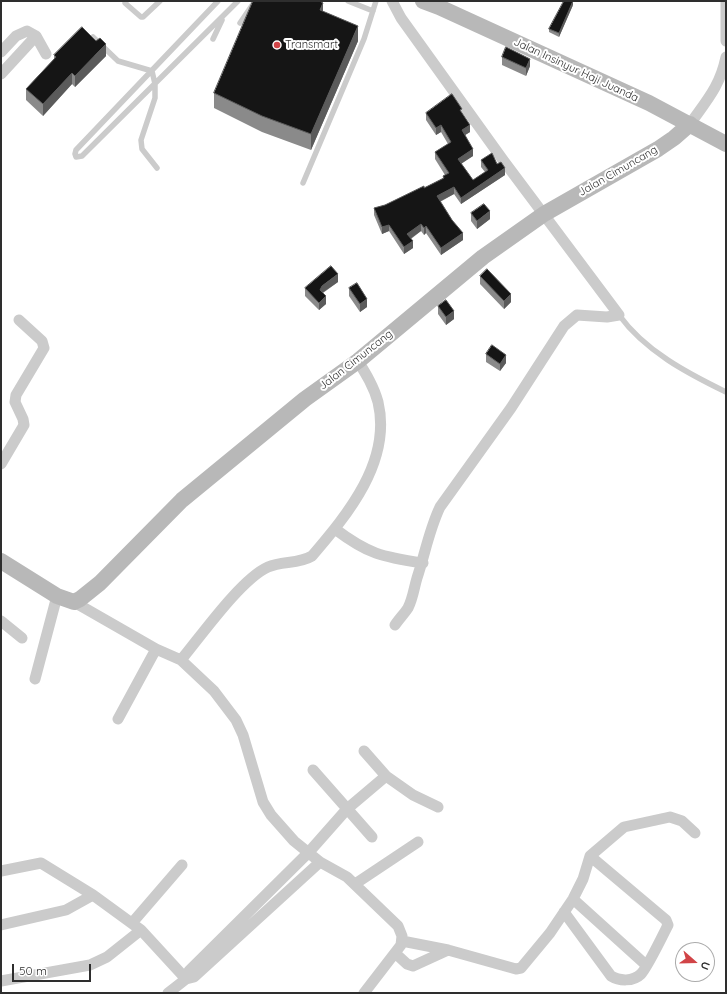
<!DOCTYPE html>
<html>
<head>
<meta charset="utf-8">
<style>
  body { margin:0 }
  #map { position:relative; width:727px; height:994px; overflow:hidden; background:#fff; font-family:Quicksand,sans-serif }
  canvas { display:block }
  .frame { position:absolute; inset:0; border:2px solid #2e2e2e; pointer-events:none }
  .north { position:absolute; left:675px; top:942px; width:40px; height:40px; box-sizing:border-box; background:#fff; border:1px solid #ababab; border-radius:50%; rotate:110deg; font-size:11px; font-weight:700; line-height:16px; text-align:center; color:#2e2e2e }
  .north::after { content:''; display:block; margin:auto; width:14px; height:18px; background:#d14447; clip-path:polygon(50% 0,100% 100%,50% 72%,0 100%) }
  .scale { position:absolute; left:12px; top:964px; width:79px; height:18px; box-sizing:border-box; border:2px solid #2e2e2e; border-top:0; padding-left:5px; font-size:12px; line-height:14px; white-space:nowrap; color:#2e2e2e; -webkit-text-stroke:3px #fff; paint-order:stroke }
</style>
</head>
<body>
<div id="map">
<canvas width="727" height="994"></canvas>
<div class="frame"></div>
<div class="north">U</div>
<div class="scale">50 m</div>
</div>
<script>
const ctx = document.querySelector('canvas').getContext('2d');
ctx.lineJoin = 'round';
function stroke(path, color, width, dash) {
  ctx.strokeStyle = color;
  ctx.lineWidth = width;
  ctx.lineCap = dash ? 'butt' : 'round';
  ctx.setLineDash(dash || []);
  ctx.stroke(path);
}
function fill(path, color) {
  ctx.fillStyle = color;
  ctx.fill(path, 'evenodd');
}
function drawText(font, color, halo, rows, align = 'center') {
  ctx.font = font + ' Quicksand,sans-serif';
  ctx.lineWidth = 4;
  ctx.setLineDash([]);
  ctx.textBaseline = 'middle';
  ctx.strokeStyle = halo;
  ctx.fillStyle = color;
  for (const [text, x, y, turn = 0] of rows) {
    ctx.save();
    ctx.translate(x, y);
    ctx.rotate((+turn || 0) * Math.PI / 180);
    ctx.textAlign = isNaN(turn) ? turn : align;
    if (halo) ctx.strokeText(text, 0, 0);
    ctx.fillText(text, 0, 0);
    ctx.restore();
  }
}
stroke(new Path2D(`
  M126,1L125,3L141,17H143L160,1
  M218,1L76,150L75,154L76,157L82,156L238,1
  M348,1L373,11
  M240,23L255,1
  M93,37L118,61L152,71
  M213,39L222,20
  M152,71L155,84V98L141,140L142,149L157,168
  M303,183L364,39L376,1
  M619,315C645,351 687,373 726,392`), '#cbcbcb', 5.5);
stroke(new Path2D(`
  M392,1L401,18L503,160L619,315L607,317L577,315L564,326L511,408L440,507C429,530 425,554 417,578C414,588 413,598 408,608C404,614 399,619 395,625
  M726,1V41
  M1,52L16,36L27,31L36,36L46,54
  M1,74L36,36
  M690,124C707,100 720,86 726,57
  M1,464L24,425L23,419L15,402L16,395L44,348L42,341L19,320
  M335,529C368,554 382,557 423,563
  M74,602L156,649L181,660L214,691L236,720L243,735L263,802L271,815L294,841L320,862L347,877L398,926L402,936L401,945L364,993
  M1,621L22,638
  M181,660C201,636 241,579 268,567C282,561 299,564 312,556C348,514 392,461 378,402C374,387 366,374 358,361
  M35,679L57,596
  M118,719L156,649
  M364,751L386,776
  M313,770L372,837
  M1,871L41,863L93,895
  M355,884L418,842
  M573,899L646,965
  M564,912L611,976C619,981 633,982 641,974C647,968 663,935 668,925L666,920L660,915L590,856
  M132,923L182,865
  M1,925L66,910L93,895L141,930L107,957L90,965L1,981
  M141,930L186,979
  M402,941L448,950L516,969L521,968L550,933L573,899L583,879L590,856L624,827L670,817L682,821L695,833
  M395,953L407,964L413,966L448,950
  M186,979L189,971L309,852L347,809L386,776L413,795L438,807
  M168,993L186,979L194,977L320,862`), '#cbcbcb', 11);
stroke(new Path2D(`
  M423,1L439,7L649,103L726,144
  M1,561L57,596L74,602L80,599L100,583L182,500L305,399L358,361L483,257L544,214L658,149L674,138L690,124`), '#b8b8b8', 16);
fill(new Path2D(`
  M573,5L559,37L549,32V29Z
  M323,12L358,41L311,150L262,132L214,108V93Z
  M54,55L106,56L75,87L72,84L43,116L26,100V89L54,59Z
  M502,57L530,66L526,76L502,65Z
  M426,113L462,114L470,132L465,135L473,156L461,163L473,180L485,172L481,167V160L497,164L505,175L461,204L454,194L440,202L463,240L441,255L426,233L424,235L421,231L411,239L413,248L404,254L389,231L382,234L374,215V208L385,205L424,188L443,178V176L445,175L435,159V152L448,144L441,132L436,135L426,120Z
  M471,213L490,219L477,229L471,221Z
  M480,276L511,302L504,309L480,284Z
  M338,282L323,293L326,304L319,310L305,296V288Z
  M349,288L367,307L360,312L349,296Z
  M438,306L454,319L446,325L438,314Z
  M486,354L506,363L500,371L486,362Z`), '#8a8a8a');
fill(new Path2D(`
  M573,1V5L559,37V33Z
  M323,3V18L320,10Z
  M358,26V41L311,150V134Z
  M106,44V56L75,87V76Z
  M530,59V66L526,76V68Z
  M72,73V84L43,116V104Z
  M441,125V132L436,135V128Z
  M470,125V132L462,137V130Z
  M473,149V156L458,166V159Z
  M505,168V175L461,204V198Z
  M454,187V194L437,203V196Z
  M490,211V219L477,229V221Z
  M421,224V231L407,241V234Z
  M389,225V231L382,234V227Z
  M426,226V233L424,235V228Z
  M463,233V240L441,255V248Z
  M413,241V248L404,254V247Z
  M338,274V282L322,293L320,290L322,286Z
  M511,294V302L504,309V301Z
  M326,296V304L319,310V303Z
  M367,299V307L360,312V304Z
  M454,311V319L446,325V317Z
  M506,355V363L500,371V364Z`), '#5b5b5b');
const building = new Path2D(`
  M253,1H320L323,3L320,10L358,26L311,134L262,116L214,93Z
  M564,1H573L559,33L549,29Z
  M82,27L96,41L100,38L106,44L75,76L72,73L43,104L26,89L56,57L54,55Z
  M506,47L530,59L526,68L502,57Z
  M452,94L462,109L460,110L470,125L462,130L473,149L458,159L473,180L488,170L481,160L492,153L497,164L501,162L505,168L461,198L454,187L437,196L452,220L463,233L441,248L426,226L424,228L421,224L407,234L413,241L404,247L389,225L382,227L374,208L385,205L424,186V188L444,178L443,176L449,173L435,152L451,142L441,125L436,128L426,113Z
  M484,204L490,211L477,221L471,213Z
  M331,266L338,274L322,286L320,290L326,296L319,303L305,288Z
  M487,269L511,294L504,301L480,276Z
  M357,283L367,299L360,304L349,288Z
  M446,300L454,311L446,317L438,306Z
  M492,345L506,355L500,364L486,354Z`);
fill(building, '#151515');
stroke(building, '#5b5b5b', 1);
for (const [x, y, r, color] of [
  [277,45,4,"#d14447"]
]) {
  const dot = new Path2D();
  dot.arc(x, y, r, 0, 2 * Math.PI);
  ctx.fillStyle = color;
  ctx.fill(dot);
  stroke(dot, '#fff', 1.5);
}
drawText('11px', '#2e2e2e', '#fff', [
  ["Transmart",285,45]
], 'left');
drawText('11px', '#2e2e2e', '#fff', [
  ["Jalan Insinyur Haji Juanda",576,70,25],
  ["Jalan Cimuncang",618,171,-30],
  ["Jalan Cimuncang",356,360,-38]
]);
</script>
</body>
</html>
